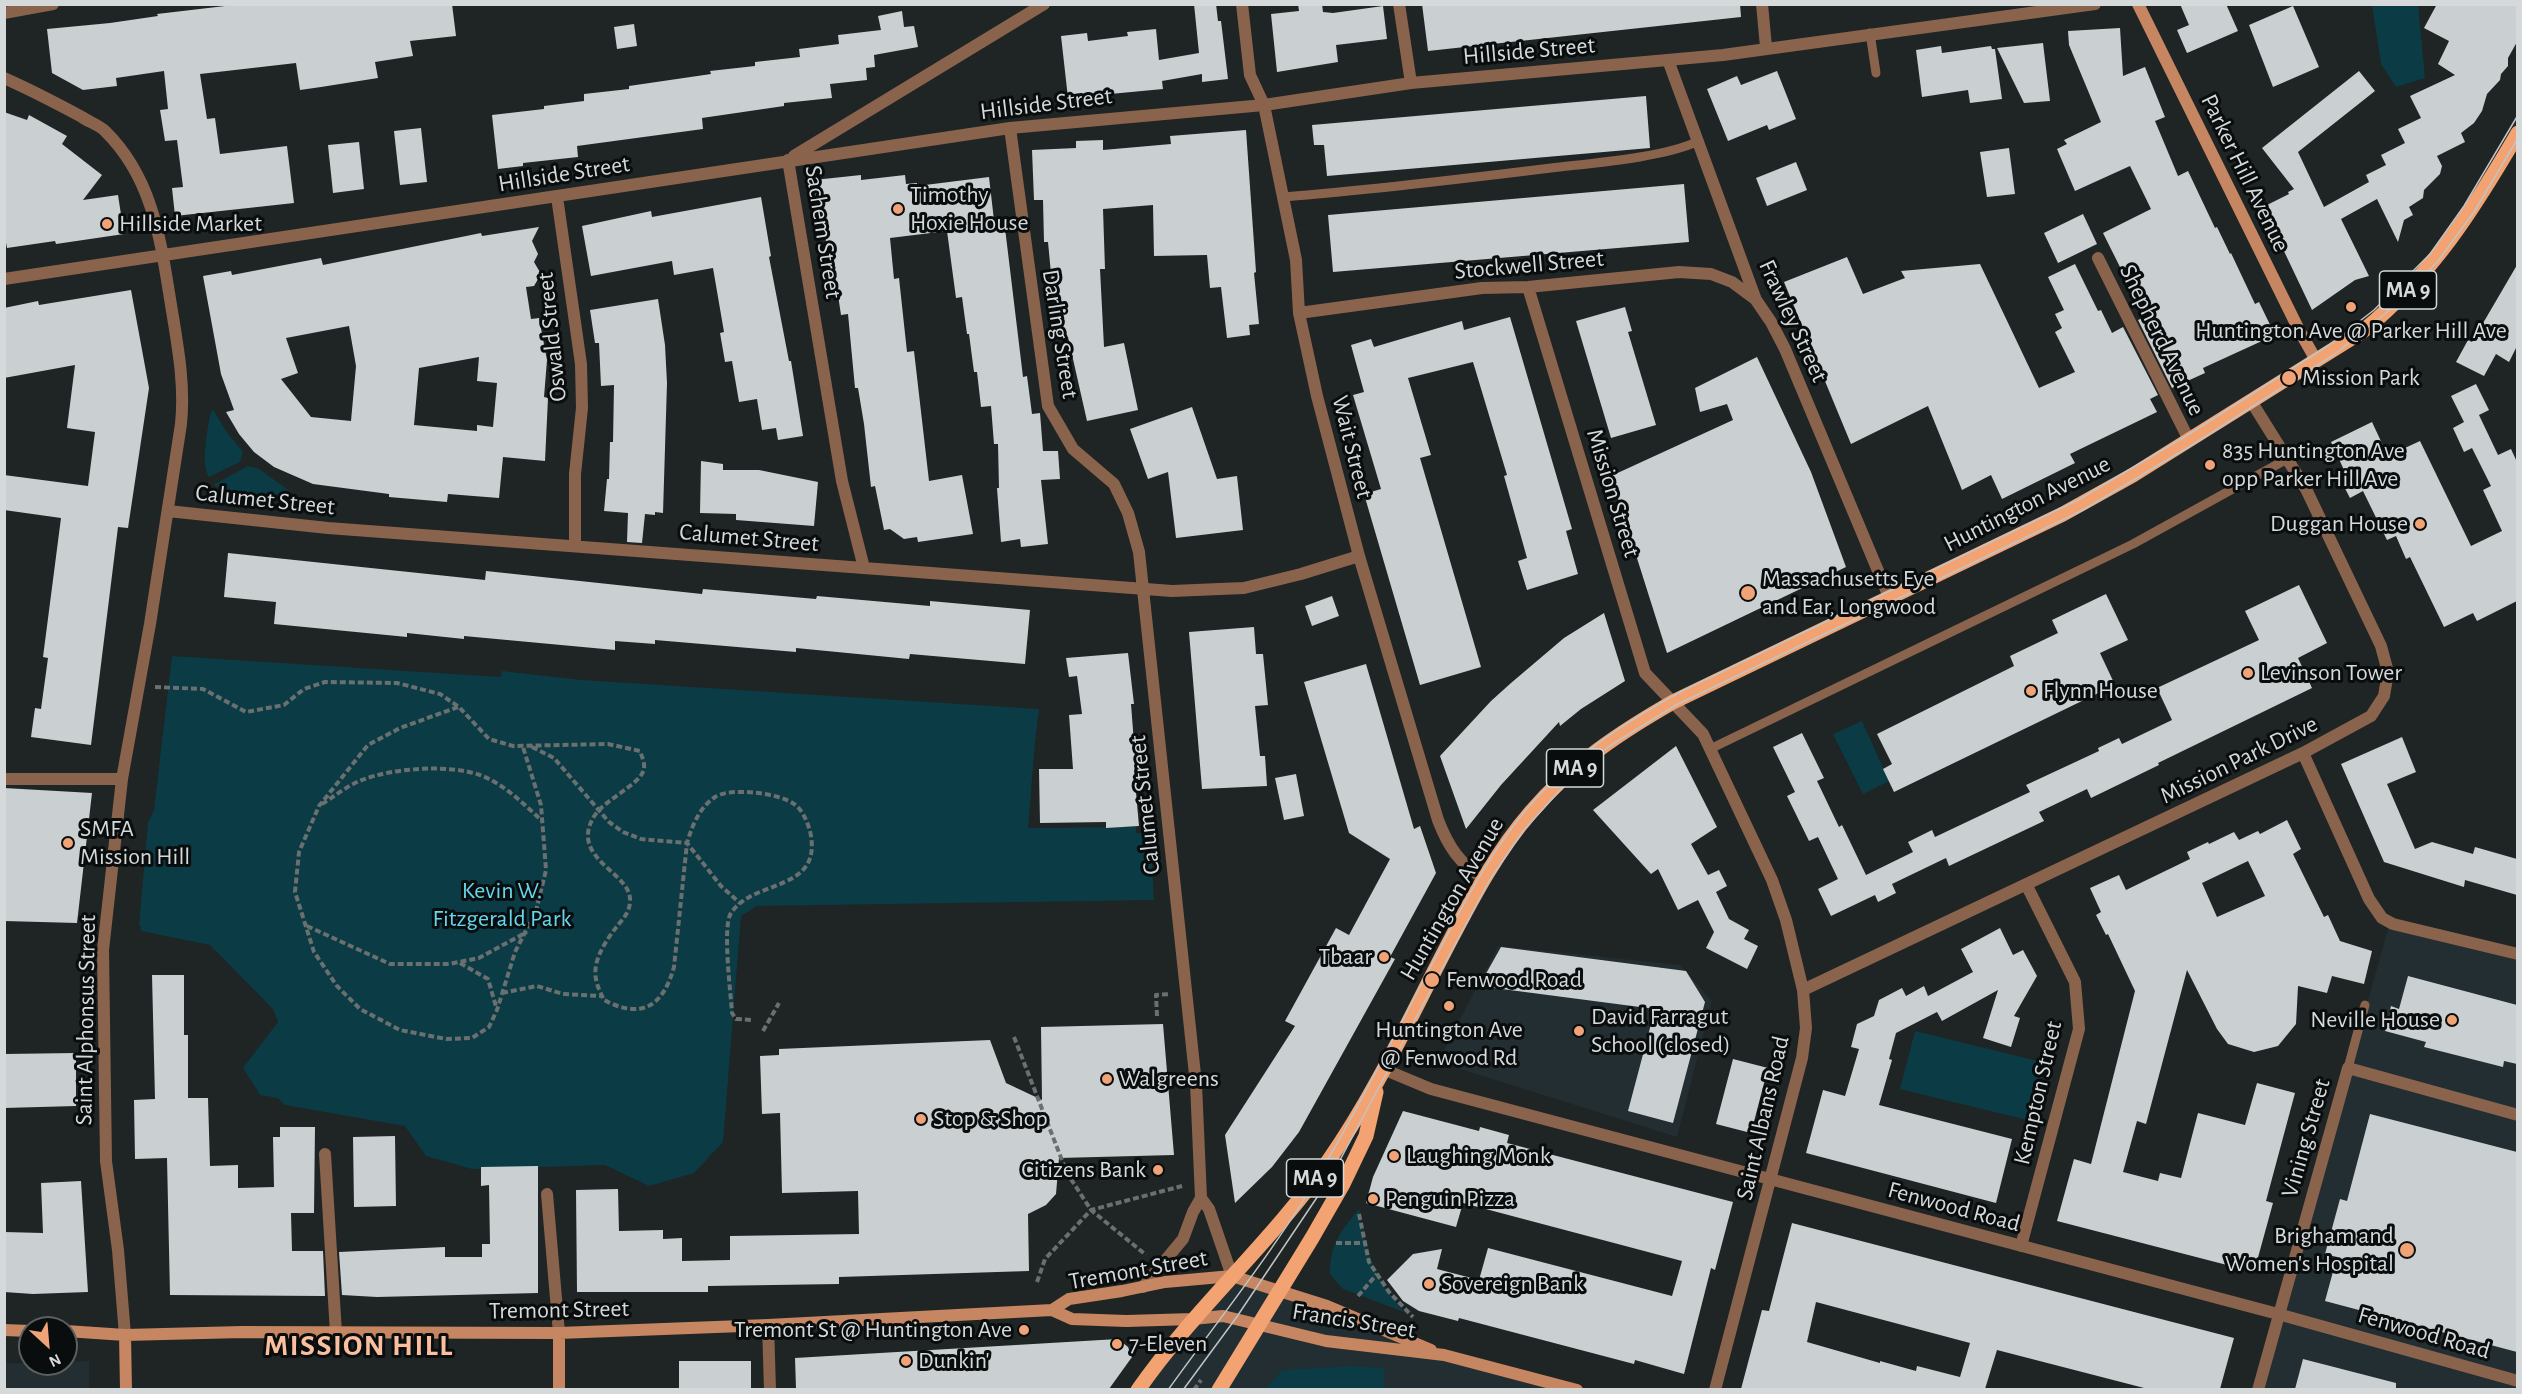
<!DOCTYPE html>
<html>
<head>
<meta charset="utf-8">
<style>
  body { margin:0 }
  #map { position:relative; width:2522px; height:1394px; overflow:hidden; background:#1f2425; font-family:"Alegreya Sans",sans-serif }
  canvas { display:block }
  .frame { position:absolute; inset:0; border:6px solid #d6d9da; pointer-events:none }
  .north { position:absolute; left:18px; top:1316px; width:60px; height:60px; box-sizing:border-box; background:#0a0d0d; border:2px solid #5c5f5f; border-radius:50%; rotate:154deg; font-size:16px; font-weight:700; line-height:24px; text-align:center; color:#d6d9da }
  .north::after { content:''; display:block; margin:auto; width:21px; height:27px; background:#efa377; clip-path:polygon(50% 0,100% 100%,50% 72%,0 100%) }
</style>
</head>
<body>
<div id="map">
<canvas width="2522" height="1394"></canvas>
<div class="frame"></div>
<div class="north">N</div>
</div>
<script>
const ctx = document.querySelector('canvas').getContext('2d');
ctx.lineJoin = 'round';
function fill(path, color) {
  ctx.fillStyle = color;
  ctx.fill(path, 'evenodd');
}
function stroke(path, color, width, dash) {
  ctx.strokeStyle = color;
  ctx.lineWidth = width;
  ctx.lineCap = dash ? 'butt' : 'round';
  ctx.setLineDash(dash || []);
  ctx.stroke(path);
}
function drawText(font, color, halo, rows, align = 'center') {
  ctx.font = font + ' "Alegreya Sans",sans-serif';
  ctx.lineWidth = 6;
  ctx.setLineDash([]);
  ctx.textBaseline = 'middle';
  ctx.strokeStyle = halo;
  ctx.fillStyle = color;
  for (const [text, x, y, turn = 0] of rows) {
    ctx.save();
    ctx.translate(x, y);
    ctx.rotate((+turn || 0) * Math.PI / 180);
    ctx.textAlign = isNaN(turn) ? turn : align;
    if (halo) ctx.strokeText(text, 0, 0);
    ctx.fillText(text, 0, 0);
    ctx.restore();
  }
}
fill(new Path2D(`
  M2390,922L2517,955V1389L2258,1390Z
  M1498,946L1680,965L1712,1001L1677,1137L1438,1062Z
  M1232,1276L1444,1355L1577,1390H1138Z
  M89,1361V1389H5V1363L66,1364V1362Z`), '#222e31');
fill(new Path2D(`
  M2372,5H2418L2425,78L2396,87L2381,64Z
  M211,411H214L226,431L243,452L240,462L209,477C200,464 208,427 211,411Z
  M248,466L259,469L291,492L290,496L230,492L213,485Z
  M172,656L501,677L502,671L582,680L1039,709L1035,742L1028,828L1136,827V833L1150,834L1154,900L757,906L741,916L723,1142L694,1173L649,1186L605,1165L472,1169L426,1156L405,1126L285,1105L278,1098L260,1095L243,1068L278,1022L273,1009L210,945L141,931V926H139L148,823L154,810Z
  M1862,721L1889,781L1863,794L1833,734Z
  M1915,1031L2042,1062L2027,1120L1900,1089Z
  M1359,1209C1366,1252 1375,1279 1404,1312L1343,1289L1330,1274C1330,1243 1341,1231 1359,1209Z
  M1349,1366L1384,1368V1389H1266L1282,1370Z`), '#0b3b44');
fill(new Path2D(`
  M242,4H452L456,36L410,41L413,56L375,62L378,78L321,87L300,90L296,63L200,74L207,119L215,118L220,154L287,146L294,203L175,216L172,188L183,187L177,140L165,141L160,110L168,109L164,71L116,78L117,86L83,90L52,73L47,29L110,23L158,16L157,14Z
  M1194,4H1216L1218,21H1221L1228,79L1202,82V74L1162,81L1163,89L1068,98L1061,36L1087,33L1088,41L1128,36L1127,32L1156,29L1159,60L1199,53Z
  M1298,4H1322L1323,12L1333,13L1383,6L1387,39L1336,45L1338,62L1277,72L1271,14L1299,11Z
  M1422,4H1740L1741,17L1428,51Z
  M2180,4H2226L2238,31L2187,53L2177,30L2189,25Z
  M2437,4H2517V42L2508,58V66L2501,74L2500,80L2487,94L2482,111L2474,123L2461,133L2465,142L2437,156L2442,166L2440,174L2424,190L2423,198L2409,207L2413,215L2404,220L2398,242L2377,199L2341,219L2369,276L2355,280L2312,310L2263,207L2289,194L2288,192L2294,189L2262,148L2359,71L2375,91L2298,152L2324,207L2369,182L2366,175L2386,165L2381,155L2405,143L2398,129L2421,118L2410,96L2455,75L2438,64L2449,41L2424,28Z
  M2293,6L2319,67L2273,87L2249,25Z
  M902,11L904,27L914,26L918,47L874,55L875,67L866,68L867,80L830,84L832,98L784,103V106L702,118L703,129L577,146L578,157L523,163V166L498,169L492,115L544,109V106L584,101V94L629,89V86L711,74L710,71L755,66V62L800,57L799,49L839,44L838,35L881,30L878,16Z
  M634,24L637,46L617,49L614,27Z
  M2120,28L2123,76L2145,67L2165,117L2155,121L2178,176L2188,171L2215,228L2217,227L2230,254L2231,253L2255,304L2259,302L2275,335L2203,368L2205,373L2172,388L2138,320L2145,317L2103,233L2151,209L2130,166L2075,191L2057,149L2067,144L2064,140L2101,122L2069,45L2068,31Z
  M2043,43L2050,101L2024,103L1997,48Z
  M1941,46L1942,53L1991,46L1992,49H1995L2002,99L1970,103L1968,90L1922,97L1916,50Z
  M1777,71L1796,119L1769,130L1767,125L1728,141L1707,89L1737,76L1741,85Z
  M1646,96L1650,148L1327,176L1324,145H1314L1312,125Z
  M4,112L27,120L29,115L67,136L62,144L102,175L83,200L118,195L124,234L56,244L55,241L7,248L4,232Z
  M421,128L427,182L400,185L394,131Z
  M1246,130L1256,272L1254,273L1259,324L1249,325L1250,335L1227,338L1221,287L1210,288L1207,255L1154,256L1153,205L1103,209L1105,269H1100L1104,347L1124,343L1138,410L1087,421L1068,337H1057L1048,242H1044L1043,200H1034L1032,150L1076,148V141L1103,140V150L1171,144L1170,136Z
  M359,142L364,189L333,193L328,145Z
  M2009,148L2015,194L1987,197L1980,152Z
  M1796,162L1807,190L1767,206L1756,178Z
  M861,175V180L905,175L906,184L917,183V186L989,177L995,229L1005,228L1023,377L1027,376L1032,414L1040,413L1043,451H1058L1060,479L1041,480L1048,544L1021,547L1020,539L1001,542L997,488H999L998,444H994L991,406L981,407L977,372H974L969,334H967L962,297L956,298L947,231L890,238L894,279L899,278L907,352L914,351L929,481L962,475L973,534L918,542L917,537L904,539L890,529L884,530L875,486L871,487L864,424L858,388H855L848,314L841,315L830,242H826L821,206H817L814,180Z
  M1684,184L1689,242L1333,272L1328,215Z
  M761,197L771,256L769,257L789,361H791L803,436L778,440L776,428L762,430L757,399L739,402L732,361L725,362L720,333L724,332L713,268L674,275L672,261L591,276L582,226L651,211L652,217Z
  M2083,214L2097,244L2058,263L2044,233Z
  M539,227L532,241L538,254L534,262L541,274L534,286L526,287L531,319L539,318L547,360L544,397L548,398L545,461L503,457L499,498L448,494L447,502L389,497V494L313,484L274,467L254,452L239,434L226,412L234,410L221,374L203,276L231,271L232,275L321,258L323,265L481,233L482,236ZM349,326L356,366L351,421L311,417L281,379L298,373L286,338ZM479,357L477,381L497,383L493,427L477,425V431L414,425L419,368Z
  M1847,257L1863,294L1905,278L1901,271L1980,264L2039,388L2075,372L2055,332L2062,328L2055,314L2064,310L2048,277L2075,264L2098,311L2101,310L2112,333L2123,327L2158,395L2150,399L2157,412L2070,454L2075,463L2002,499L1991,475L1962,490L1928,406L1851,444L1784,282Z
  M2517,265V346L2509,362L2496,354L2484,376L2456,362L2468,340L2472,342Z
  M131,290L149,388L128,528L118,527L91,745L31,737L35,708L41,709L48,658L43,657L61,518L4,510V475L88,486L95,432L67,428L75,365L4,378V308L38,301L39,305Z
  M658,299L665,345L667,383L663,513L655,512V515L645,514L642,543L627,542L628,513L604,511L607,479H609L610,442H613L614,385L601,386L599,343H595L590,310Z
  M1625,307L1632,331L1628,332L1656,425L1611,438L1576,321Z
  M1510,317L1572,529L1566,531L1578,574L1527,590L1518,561L1527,558L1504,476L1507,475L1473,362L1408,378L1431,455L1420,458L1481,667L1420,685L1364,494L1381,489L1353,395L1364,392L1351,345L1371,339L1374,347L1462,321L1464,330Z
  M1757,357L1811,472L1846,567L1667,653L1611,476L1733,420L1727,404L1700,412L1695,388Z
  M2476,384L2489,410L2479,415L2498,455L2511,449L2517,462V601L2477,621L2473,613L2444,627L2410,557L2406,559L2396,536L2387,540L2363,491L2350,498L2338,475L2345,472L2331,442L2372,422L2386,452L2392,449L2394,453L2420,441L2471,546L2502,531L2483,490L2491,486L2472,448L2464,452L2453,428L2464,422L2451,396Z
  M1192,407L1217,479L1237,476L1243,530L1176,538L1168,472L1148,479L1130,429Z
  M701,461L723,464V470H759L818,482L814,526L736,520V514L700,513Z
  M228,553L485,580L486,571L702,594L703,589L816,599L817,596L930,606V601L1030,610L1025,664L910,654L909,659L796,648V652L655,640V644L615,641V650L464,636V639L407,633V637L274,624L276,602L224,597Z
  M2299,585L2327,643L2298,658L2312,688L2158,763L2159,765L2091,798L2087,789L2039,812L2044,821L1949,866L1946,858L1892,884L1896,893L1878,902L1875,895L1831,916L1818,889L1838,879L1818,837L1809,841L1787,796L1795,792L1773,747L1802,733L1824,778L1817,781L1839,827L1842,825L1866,875L1913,852L1908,842L1932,830L1935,837L2030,792L2026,785L2099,751L2098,748L2119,738L2122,744L2172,720L2157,688L2259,640L2245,611Z
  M2106,594L2128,640L2100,653L2115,685L1894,792L1883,769L1892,764L1877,734L2014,666L2010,656L2058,633L2052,620Z
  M1332,596L1339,616L1312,626L1305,606Z
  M1604,613L1625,681L1581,709L1560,726L1559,722L1501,785L1466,829L1440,756L1491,701L1511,683L1564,638Z
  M1254,627L1256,654H1263L1268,705L1255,706L1260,756H1265L1267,786L1202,789L1189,632Z
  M1128,653L1134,704H1131L1134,743H1136L1138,770H1134L1139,826L1106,828V822L1040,823L1039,769H1073L1069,715L1082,714L1077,676L1069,677L1066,658Z
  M1366,664L1414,829L1420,826L1436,873L1390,957L1395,959L1299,1132L1272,1167L1235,1203L1225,1135L1295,1026L1285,1021L1336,928L1349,935L1390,859L1349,833L1304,682Z
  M2402,737L2416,772L2387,784L2415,849L2432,842L2473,854L2475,847L2517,859V895L2465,880L2464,887L2384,862L2341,764Z
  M1676,746L1717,827L1691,844L1708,875L1719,870L1727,886L1716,892L1729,919L1749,930L1744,939L1758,946L1747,969L1706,948L1714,932L1698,900L1678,910L1658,869L1651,874L1593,810Z
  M1296,774L1304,816L1284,820L1275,778Z
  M4,788L92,793L77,923L4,921Z
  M2287,820L2301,849L2293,854L2324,917L2328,915L2340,941L2372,951L2364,984L2332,976L2327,993L2298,986L2296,1024L2278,1046L2254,1052L2228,1044L2217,1029L2187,970L2146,1124L2137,1121L2123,1172L2158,1181L2160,1173L2181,1178L2198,1113L2245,1125L2257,1083L2295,1093L2266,1201L2273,1203L2254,1272L2057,1221L2074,1159L2091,1164L2135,991L2108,934L2106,935L2096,915L2101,912L2090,888L2119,875L2126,890L2190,859L2187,852L2208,842L2209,844L2234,832L2239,840L2258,831L2260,834ZM2248,861L2265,896L2217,917L2202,883Z
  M2000,928L2013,955L2023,950L2037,976L2014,1016L2020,1018L2011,1047L1983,1038L1998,990L1942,1021L1937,1012L1896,1033L1889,1059L1892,1060L1879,1105L2012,1139L1996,1203L1806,1153L1823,1090L1845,1096L1859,1049L1851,1047L1857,1024L1874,1016L1879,1000L1902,988L1906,996L1924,986L1928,996L1973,972L1961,949Z
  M1501,947L1686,971L1705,1002L1673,1123L1628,1111L1655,1009L1479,986Z
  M152,975H184V1035H188V1098H208L210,1166L238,1165V1188L274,1187L273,1137H280V1127H315L314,1213H291L292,1251H323L325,1296L170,1295L167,1158L135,1159L134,1100L155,1099Z
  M2408,976L2517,1005V1064L2504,1061L2503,1067L2424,1047L2426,1042L2385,1031L2391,1006L2399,1009Z
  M1163,1024L1174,1155L1059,1158L1056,1194L1046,1205L1028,1214L1029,1271L839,1277V1284L708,1286V1292H577L576,1190L618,1189L619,1231L663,1230V1239L682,1238V1261L730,1260V1236L859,1234L858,1191L782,1193L780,1113L762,1114L760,1056L779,1055V1049L990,1040L1006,1083L1042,1100L1041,1027Z
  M76,1053V1106L4,1108V1054Z
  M1733,1059L1768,1068L1751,1133L1716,1124Z
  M1403,1111L1479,1131L1480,1127L1509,1135L1507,1143L1733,1202L1715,1270L1711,1268L1684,1374L1635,1360L1634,1364L1459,1318L1458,1321L1419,1311L1403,1301L1387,1280L1413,1254L1442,1249L1437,1269L1479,1280L1488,1248L1672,1296L1682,1261L1463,1203L1456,1227L1366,1203L1373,1177Z
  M2370,1114L2517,1152V1352L2325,1301L2337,1257L2325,1254L2340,1199L2347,1201Z
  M395,1136L396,1206L354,1207L353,1137Z
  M538,1166V1293L377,1297L342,1295L339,1252L445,1247V1257H482V1244H490L489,1185L481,1186V1167Z
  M81,1181L88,1292L33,1294L4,1292V1232L43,1233L41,1183Z
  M1792,1223L2234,1338L2220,1389H2148L1997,1350L1985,1389H1741L1762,1310L1769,1311ZM1816,1302L1970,1343L1960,1377L1917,1366L1916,1371L1880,1361V1363L1807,1342Z
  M1118,1339L1128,1347L1132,1357L1109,1389H796L795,1358Z
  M2303,1359L2396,1383V1389H2295Z
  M679,1361H751V1389H679Z`), '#cad0d2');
stroke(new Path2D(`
  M155,687L203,689L246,712L284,705L304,689L325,682L397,683L440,694L459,707L489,739L513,746L608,744L640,751C642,757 645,763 644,769C640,786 601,800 592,820C572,860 632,873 630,901C630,911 624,918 618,925C607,939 592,960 596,979C597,986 601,994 604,1000C642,1020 663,1006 674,967L687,843C692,826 699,808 715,797C730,787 779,793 794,804C802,809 807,821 810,831C824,893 754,878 731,913C722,926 731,995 732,1013L736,1019L752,1020
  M458,707L400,728L368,745L319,806L299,852L295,892L314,952L337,986L360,1009L400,1030L446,1039L472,1038L489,1027L497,1010L515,952L536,911L546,870L541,805L523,747
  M532,747L554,758L609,822L623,832L641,839L687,843L721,886L740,903
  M322,804C335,796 348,785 362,780C393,768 448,764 480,775C504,784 524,804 542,821
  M307,926L390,964H449L479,958L527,932
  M460,963L488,979L497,1010
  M502,993L537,986L563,994L602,996
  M1157,1016L1156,995L1170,994
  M763,1031L779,1003
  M1014,1037L1067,1173L1091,1210L1146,1255
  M1359,1214L1369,1262L1389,1292L1413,1317
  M1336,1243H1364
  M1037,1282L1045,1259L1091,1210L1182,1186
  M1358,1296L1377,1274
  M1194,1390L1201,1380`), '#6a6f70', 4, [6, 3]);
stroke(new Path2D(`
  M1870,33L1876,73
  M1283,197C1372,190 1462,179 1551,168C1593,163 1662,158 1699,141
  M1710,749L2133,544L2287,459
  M2348,1068L2365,1005`), '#8a634c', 9);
stroke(new Path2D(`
  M1242,4L1250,75L1264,105L1296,260L1299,313L1317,396L1359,556L1438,820C1448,846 1460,865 1484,878
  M1399,4L1411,83
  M1762,4L1766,47
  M4,13L53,4
  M1668,60L1756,300L1771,322L1785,349L1889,597
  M4,78C31,90 56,103 82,117C89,122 99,125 105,131C155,180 161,245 172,311C178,348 185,385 181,424L150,624L122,779L103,950L106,1161L118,1250L125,1335
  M1010,128L1048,406L1073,449L1114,484L1128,513L1139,552L1196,1084L1201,1198L1209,1209L1232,1276
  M794,156L1044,4
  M788,160L842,481L864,568
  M557,197L581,364L582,408L575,474V546
  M2098,258L2189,440
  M4,279L1010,128L1264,105L1411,83L1723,55L2095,4
  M1528,287L1645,673L1703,734L1772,880L1786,920L1803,990L1806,1028L1802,1058L1715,1390
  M1299,313L1482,288L1528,287L1679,272L1711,274L1732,282L1755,299
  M168,511L328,528L1172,591L1244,588L1301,574L1359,556
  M2303,753L2369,899L2382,918L2393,924L2518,954
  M4,779H122
  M1803,990L2303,753L2371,716L2384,696L2388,672L2381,646L2306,489L2251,401
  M1383,1069L1431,1089L2278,1314L2518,1381
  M325,1154L336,1333
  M547,1194L559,1333
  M2021,1246L2079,1029L2075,982L2027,886
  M1143,1287L1183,1239L1193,1212L1201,1198
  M768,1325L770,1390
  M2258,1390L2348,1068L2518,1115`), '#8a634c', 12);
stroke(new Path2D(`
  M2138,4L2299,330L2316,360
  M1052,1310L1069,1299L1122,1291L1165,1282L1232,1276L1327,1306L1431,1350
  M4,1330L30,1331
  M66,1331L125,1335L242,1332L559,1333L768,1325L1052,1310L1072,1319L1126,1321L1193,1319L1223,1316L1326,1341L1444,1355L1577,1390
  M559,1333V1390
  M125,1335L126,1390`), '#c58661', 12);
stroke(new Path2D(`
  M1138,1390C1195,1308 1272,1242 1329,1160C1377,1091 1412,1013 1451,939C1474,895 1498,850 1531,812C1571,765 1619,733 1673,702L2063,514L2133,475L2363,331C2433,274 2473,210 2518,133
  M1219,1390L1312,1238L1343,1184L1366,1136L1376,1092`), '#f3a271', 15);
stroke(new Path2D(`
  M1168,1390C1221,1316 1279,1245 1324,1166C1363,1100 1397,1030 1433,962C1464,903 1494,843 1540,794C1582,750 1629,720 1682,691L2078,500L2186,436L2329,345L2374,310L2430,254L2464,206L2518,115
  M1183,1390L1236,1318L1332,1175L1489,881L1523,831L1563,787L1608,747L1676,705L2083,510L2192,445L2335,354L2397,304L2438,261L2474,212L2518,138`), '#c1c4c5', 1.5);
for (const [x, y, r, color] of [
  [898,209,6,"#efa377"],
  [107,224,6,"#efa377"],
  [2351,307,6,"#efa377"],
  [2289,378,8,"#efa377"],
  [2210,465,6,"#efa377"],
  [2420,524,6,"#efa377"],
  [1748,593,8,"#efa377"],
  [2248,673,6,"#efa377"],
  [2031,691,6,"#efa377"],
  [68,843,6,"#efa377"],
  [1384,957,6,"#efa377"],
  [1432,980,8,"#efa377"],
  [1449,1006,6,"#efa377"],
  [2452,1020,6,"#efa377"],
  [1579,1031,6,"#efa377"],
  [1107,1079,6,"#efa377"],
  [921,1119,6,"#efa377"],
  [1394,1156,6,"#efa377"],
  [1158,1170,6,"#efa377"],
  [1373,1199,6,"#efa377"],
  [2407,1250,8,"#efa377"],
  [1429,1284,6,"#efa377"],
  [1024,1330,6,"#efa377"],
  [1117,1344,6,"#efa377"],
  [906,1361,6,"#efa377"]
]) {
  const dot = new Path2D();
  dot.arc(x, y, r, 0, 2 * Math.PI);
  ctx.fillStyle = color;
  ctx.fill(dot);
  stroke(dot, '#0a0d0d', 2);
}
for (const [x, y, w] of [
  [2408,290,57],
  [1575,768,57],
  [1315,1178,57]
]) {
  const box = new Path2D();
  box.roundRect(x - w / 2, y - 19, w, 38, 4.5);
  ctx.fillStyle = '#0a0d0d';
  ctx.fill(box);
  stroke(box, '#d6d9da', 1.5);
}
drawText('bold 22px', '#d6d9da', null, [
  ["MA 9",2408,290],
  ["MA 9",1575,768],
  ["MA 9",1315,1178]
]);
drawText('24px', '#d6d9da', '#0a0d0d', [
  ["Hillside Street",1529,51,-5],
  ["Hillside Street",1046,104,-7],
  ["Parker Hill Avenue",2245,173,64],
  ["Hillside Street",564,174,-9],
  ["Sachem Street",823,232,81],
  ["Stockwell Street",1529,265,-5],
  ["Frawley Street",1793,321,65],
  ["Darling Street",1060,334,81],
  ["Oswald Street",552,337,-96],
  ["Shepherd Avenue",2162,340,64],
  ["Wait Street",1352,447,76],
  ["Mission Street",1613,493,73],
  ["Calumet Street",265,500,6],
  ["Huntington Avenue",2027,504,-27],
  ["Calumet Street",749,538,5],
  ["Mission Park Drive",2239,760,-26],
  ["Calumet Street",1145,805,-96],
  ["Huntington Avenue",1452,899,-60],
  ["Saint Alphonsus Street",86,1020,-89],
  ["Kempton Street",2038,1093,-77],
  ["Saint Albans Road",1763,1118,-77],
  ["Vining Street",2306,1138,-74],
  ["Fenwood Road",1954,1207,15],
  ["Tremont Street",1138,1270,-10],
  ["Tremont Street",559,1310,-1],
  ["Francis Street",1354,1321,9],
  ["Fenwood Road",2424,1333,16]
]);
drawText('24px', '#d6d9da', '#0a0d0d', [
  ["Timothy",910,195],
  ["Hoxie House",910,223],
  ["Hillside Market",119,224],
  ["Huntington Ave @ Parker Hill Ave",2351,331,"center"],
  ["Mission Park",2302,378],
  ["835 Huntington Ave",2222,451],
  ["opp Parker Hill Ave",2222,479],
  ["Duggan House",2408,524,"right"],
  ["Massachusetts Eye",1762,579],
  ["and Ear, Longwood",1762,607],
  ["Levinson Tower",2260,673],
  ["Flynn House",2043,691],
  ["SMFA",80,829],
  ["Mission Hill",80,857],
  ["Tbaar",1372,957,"right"],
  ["Fenwood Road",1446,980],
  ["David Farragut",1591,1017],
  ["School (closed)",1591,1045],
  ["Neville House",2440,1020,"right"],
  ["Huntington Ave",1449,1030,"center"],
  ["@ Fenwood Rd",1449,1058,"center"],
  ["Walgreens",1119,1079],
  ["Stop & Shop",933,1119],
  ["Laughing Monk",1406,1156],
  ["Citizens Bank",1146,1170,"right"],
  ["Penguin Pizza",1385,1199],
  ["Brigham and",2394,1236,"right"],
  ["Women's Hospital",2394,1264,"right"],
  ["Sovereign Bank",1441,1284],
  ["Tremont St @ Huntington Ave",1012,1330,"right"],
  ["7-Eleven",1129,1344],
  ["Dunkin'",918,1361]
], 'left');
drawText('24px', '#65d6ed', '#0a0d0d', [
  ["Kevin W.",502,891],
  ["Fitzgerald Park",502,919]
]);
ctx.letterSpacing = '1.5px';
drawText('bold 30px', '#f9bf9e', '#0a0d0d', [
  ["MISSION HILL",359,1346]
]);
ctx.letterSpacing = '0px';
</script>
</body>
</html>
